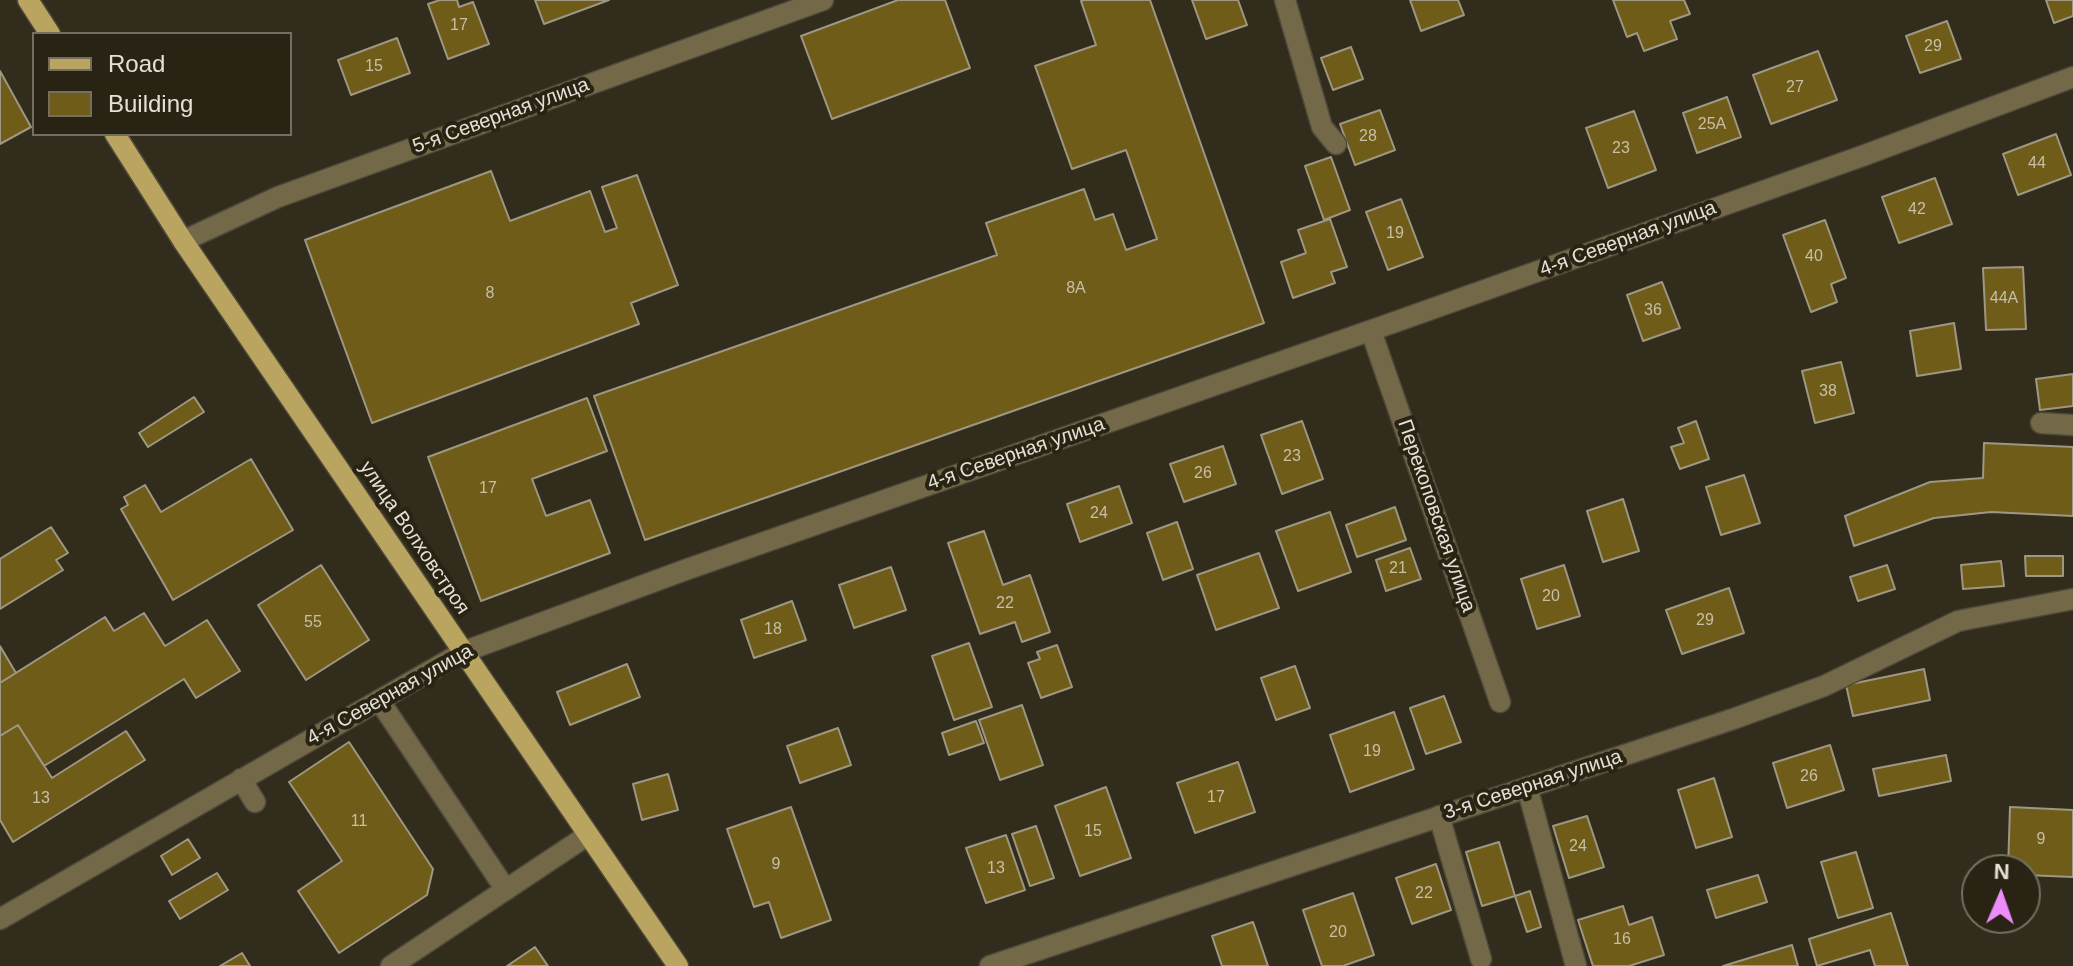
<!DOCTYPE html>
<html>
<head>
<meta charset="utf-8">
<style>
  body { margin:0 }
  #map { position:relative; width:2073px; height:966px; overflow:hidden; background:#322c1c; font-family:Helvetica,sans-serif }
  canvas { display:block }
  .legend { position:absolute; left:32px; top:32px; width:260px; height:104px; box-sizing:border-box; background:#282312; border:2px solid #736f60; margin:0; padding:10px 14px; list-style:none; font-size:24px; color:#e4e0d6 }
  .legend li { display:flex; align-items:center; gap:16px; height:40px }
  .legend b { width:40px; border:2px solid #736f60 }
  .north { position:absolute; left:1961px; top:854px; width:80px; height:80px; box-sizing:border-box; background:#282312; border:2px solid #736f60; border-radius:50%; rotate:2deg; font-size:22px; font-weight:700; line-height:32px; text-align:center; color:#e4e0d6 }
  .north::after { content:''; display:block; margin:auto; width:28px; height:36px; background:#ed8cf9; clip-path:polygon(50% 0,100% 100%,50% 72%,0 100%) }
</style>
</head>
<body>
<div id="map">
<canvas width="2073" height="966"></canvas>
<ul class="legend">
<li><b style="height:10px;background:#baa560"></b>Road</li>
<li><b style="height:22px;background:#6f5c19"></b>Building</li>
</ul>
<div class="north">N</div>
</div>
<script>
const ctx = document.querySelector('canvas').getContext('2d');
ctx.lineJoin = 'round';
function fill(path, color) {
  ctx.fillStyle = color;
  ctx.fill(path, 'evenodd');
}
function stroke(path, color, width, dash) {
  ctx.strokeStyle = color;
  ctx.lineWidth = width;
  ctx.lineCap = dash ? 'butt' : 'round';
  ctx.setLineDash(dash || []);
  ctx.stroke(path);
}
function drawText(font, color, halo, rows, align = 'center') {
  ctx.font = font + ' Helvetica,sans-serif';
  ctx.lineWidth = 8;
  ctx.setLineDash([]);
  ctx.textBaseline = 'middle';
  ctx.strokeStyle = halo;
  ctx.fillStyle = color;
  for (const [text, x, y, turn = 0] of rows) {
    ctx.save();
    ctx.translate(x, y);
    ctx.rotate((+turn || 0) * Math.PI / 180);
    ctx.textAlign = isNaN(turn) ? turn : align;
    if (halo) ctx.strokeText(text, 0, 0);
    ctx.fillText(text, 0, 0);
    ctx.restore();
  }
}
const building = new Path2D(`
  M440,0H457L459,7L473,2L489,44L448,59L428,4Z
  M535,0H609L544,24Z
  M898,0H945L970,68L832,119L801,36Z
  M1084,0H1150L1264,323L645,540L594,396L997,255L986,223L1084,189L1095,220L1113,214L1126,250L1157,239L1126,150L1072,169L1035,66L1096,45L1081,1Z
  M1192,0H1238L1247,25L1206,39Z
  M1410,0H1458L1464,15L1421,31Z
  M1613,0H1684L1690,14L1670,21L1677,39L1644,51L1637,33L1627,37Z
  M2046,0H2073V16L2054,23Z
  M1947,21L1961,59L1920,73L1906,36Z
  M397,38L410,73L351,95L338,60Z
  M1351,47L1363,79L1333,90L1321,58Z
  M1818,51L1837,100L1771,124L1753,75Z
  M0,71L31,127L0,144Z
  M1727,97L1741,137L1697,153L1683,113Z
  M1380,110L1395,150L1355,165L1340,124Z
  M1634,111L1656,170L1608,188L1586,128Z
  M2056,134L2071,175L2018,195L2003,154Z
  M1331,157L1350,210L1324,220L1305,166Z
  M491,171L510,221L590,191L605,232L617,228L602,187L637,175L678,285L631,303L639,324L372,423L305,240Z
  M1935,178L1952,224L1899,243L1882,197Z
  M1401,199L1423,257L1388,270L1366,212Z
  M1330,219L1347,267L1331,272L1335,283L1293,298L1281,262L1306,253L1298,230Z
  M1825,220L1846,278L1831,284L1837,302L1811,312L1783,235Z
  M2023,267L2026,329L1986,330L1983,268Z
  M1662,282L1680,328L1643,341L1627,295Z
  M1954,323L1961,369L1917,376L1910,331Z
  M1841,362L1854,413L1815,423L1802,371Z
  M2073,374V406L2040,410L2036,379Z
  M194,397L204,412L148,447L139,433Z
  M587,398L607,451L532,479L546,516L590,500L610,553L481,601L428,457Z
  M1302,421L1323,479L1282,494L1261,435Z
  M1696,421L1709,459L1680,469L1671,447L1684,443L1678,428Z
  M1984,443L2073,447V516L1991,512L1934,518L1854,546L1845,516L1930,482L1983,478Z
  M1223,446L1236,484L1184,502L1170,464Z
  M251,459L293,530L173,600L121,509L128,505L124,497L145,485L161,512Z
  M1744,475L1760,523L1721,535L1706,487Z
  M1119,486L1132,523L1080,542L1067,504Z
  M1623,499L1639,551L1603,562L1587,511Z
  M1395,507L1406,540L1357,557L1346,525Z
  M1330,512L1351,572L1298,591L1276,531Z
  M1177,522L1193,569L1163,580L1147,533Z
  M51,527L68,553L56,560L63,570L0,609V559Z
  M984,531L1003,585L1030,575L1050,632L1022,642L1015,622L980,634L948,543Z
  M1410,548L1421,579L1386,591L1376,560Z
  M1259,553L1279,608L1216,630L1197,575Z
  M2025,556H2063V576H2026Z
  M2001,561L2004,586L1963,589L1961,565Z
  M321,565L369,640L306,680L258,605Z
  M1564,565L1580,616L1537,629L1521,579Z
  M1887,565L1895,589L1858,601L1850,577Z
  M891,567L906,610L854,628L839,585Z
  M1729,588L1744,633L1682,654L1666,610Z
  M792,601L806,640L754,658L741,620Z
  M144,613L165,646L207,620L240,671L196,698L184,679L44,766L18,725L0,736V683L105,617L114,631Z
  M969,643L992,707L954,720L932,656Z
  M1057,645L1072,687L1041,698L1028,663L1040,659L1037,652Z
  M0,646L16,673L0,683Z
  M627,664L640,697L570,725L557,692Z
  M1295,666L1310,708L1276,720L1261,678Z
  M1924,669L1930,700L1853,716L1846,685Z
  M1444,696L1461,742L1426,754L1410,708Z
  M1022,705L1043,765L1000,780L979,720Z
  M1394,712L1414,769L1350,792L1330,735Z
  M976,721L984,743L949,755L942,733Z
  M18,725L52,778L126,731L145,760L13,842L0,820V736Z
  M838,728L851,765L800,783L787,746Z
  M349,742L433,869L427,895L339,953L298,891L342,861L289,782Z
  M1830,745L1844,790L1787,808L1773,763Z
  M1946,755L1951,781L1879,796L1873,769Z
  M1238,762L1255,812L1195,833L1177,783Z
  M668,774L678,810L642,820L633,784Z
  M1714,778L1732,837L1696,848L1678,790Z
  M1106,787L1131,858L1080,876L1055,806Z
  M791,807L831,920L781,938L769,902L754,907L727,829Z
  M2010,807L2073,810V877L2025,875V870H2008Z
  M1587,816L1604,867L1569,878L1553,826Z
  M1036,826L1054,878L1030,886L1012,834Z
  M1006,835L1025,890L986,903L966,848Z
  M188,839L200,858L172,875L161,856Z
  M1499,842L1515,896L1482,906L1466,852Z
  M1856,852L1873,908L1838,918L1821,862Z
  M1436,864L1451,910L1412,924L1396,878Z
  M217,873L228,890L180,919L169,901Z
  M1758,875L1767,902L1716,918L1707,890Z
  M1530,891L1541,927L1527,932L1515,896Z
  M1353,893L1374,955L1343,966H1322L1303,910Z
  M1623,906L1629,925L1652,917L1664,955L1629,966H1593L1578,920Z
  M1891,913L1908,966H1875L1870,950L1817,966L1809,939Z
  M1253,922L1268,966H1222L1212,936Z
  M1792,945L1798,966H1723Z
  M535,947L548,966H507Z
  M242,953L250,966H220Z`);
fill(building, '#6f5c19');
stroke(building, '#9d9783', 2);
const minor = new Path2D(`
  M1285,0L1322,127L1336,144
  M183,241L278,197L823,0
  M1371,331L1500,702
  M2041,423L2073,425
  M379,700L506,890
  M241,779L255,802
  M1527,787L1576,966
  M1439,816L1481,959
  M0,919L463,652L685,570L1395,322L1865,155L2073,77
  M391,966L588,835
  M990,966L1733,719L1824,686L1958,621L2073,599`);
const major = new Path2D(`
  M28,0L50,34
  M115,134L183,241L678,966`);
stroke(minor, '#4e493a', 23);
stroke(major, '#4e493a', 23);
stroke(minor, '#736949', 20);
stroke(major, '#baa560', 20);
drawText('16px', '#c7bfa7', null, [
  ["17",459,26],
  ["29",1933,47],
  ["15",374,67],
  ["27",1795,88],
  ["25А",1712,125],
  ["28",1368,137],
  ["23",1621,149],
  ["44",2037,164],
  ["42",1917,210],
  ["19",1395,234],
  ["40",1814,257],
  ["8А",1076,289],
  ["8",490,294],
  ["44А",2004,299],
  ["36",1653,311],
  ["38",1828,392],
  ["23",1292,457],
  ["26",1203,474],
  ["17",488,489],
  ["24",1099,514],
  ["21",1398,569],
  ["20",1551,597],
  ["22",1005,604],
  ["29",1705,621],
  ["55",313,623],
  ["18",773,630],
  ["19",1372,752],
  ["26",1809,777],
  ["17",1216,798],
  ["13",41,799],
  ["11",359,822],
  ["15",1093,832],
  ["9",2041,840],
  ["24",1578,847],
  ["9",776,865],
  ["13",996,869],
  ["22",1424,894],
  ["20",1338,933],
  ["16",1622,940]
]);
drawText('20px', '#e4e0d6', '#282312', [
  ["5-я Северная улица",501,116,-20],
  ["4-я Северная улица",1628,239,-20],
  ["4-я Северная улица",1016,454,-19],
  ["Перекоповская улица",1436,516,71],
  ["улица Волховстроя",414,538,56],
  ["4-я Северная улица",390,695,-29],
  ["3-я Северная улица",1533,785,-18]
]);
</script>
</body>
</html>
